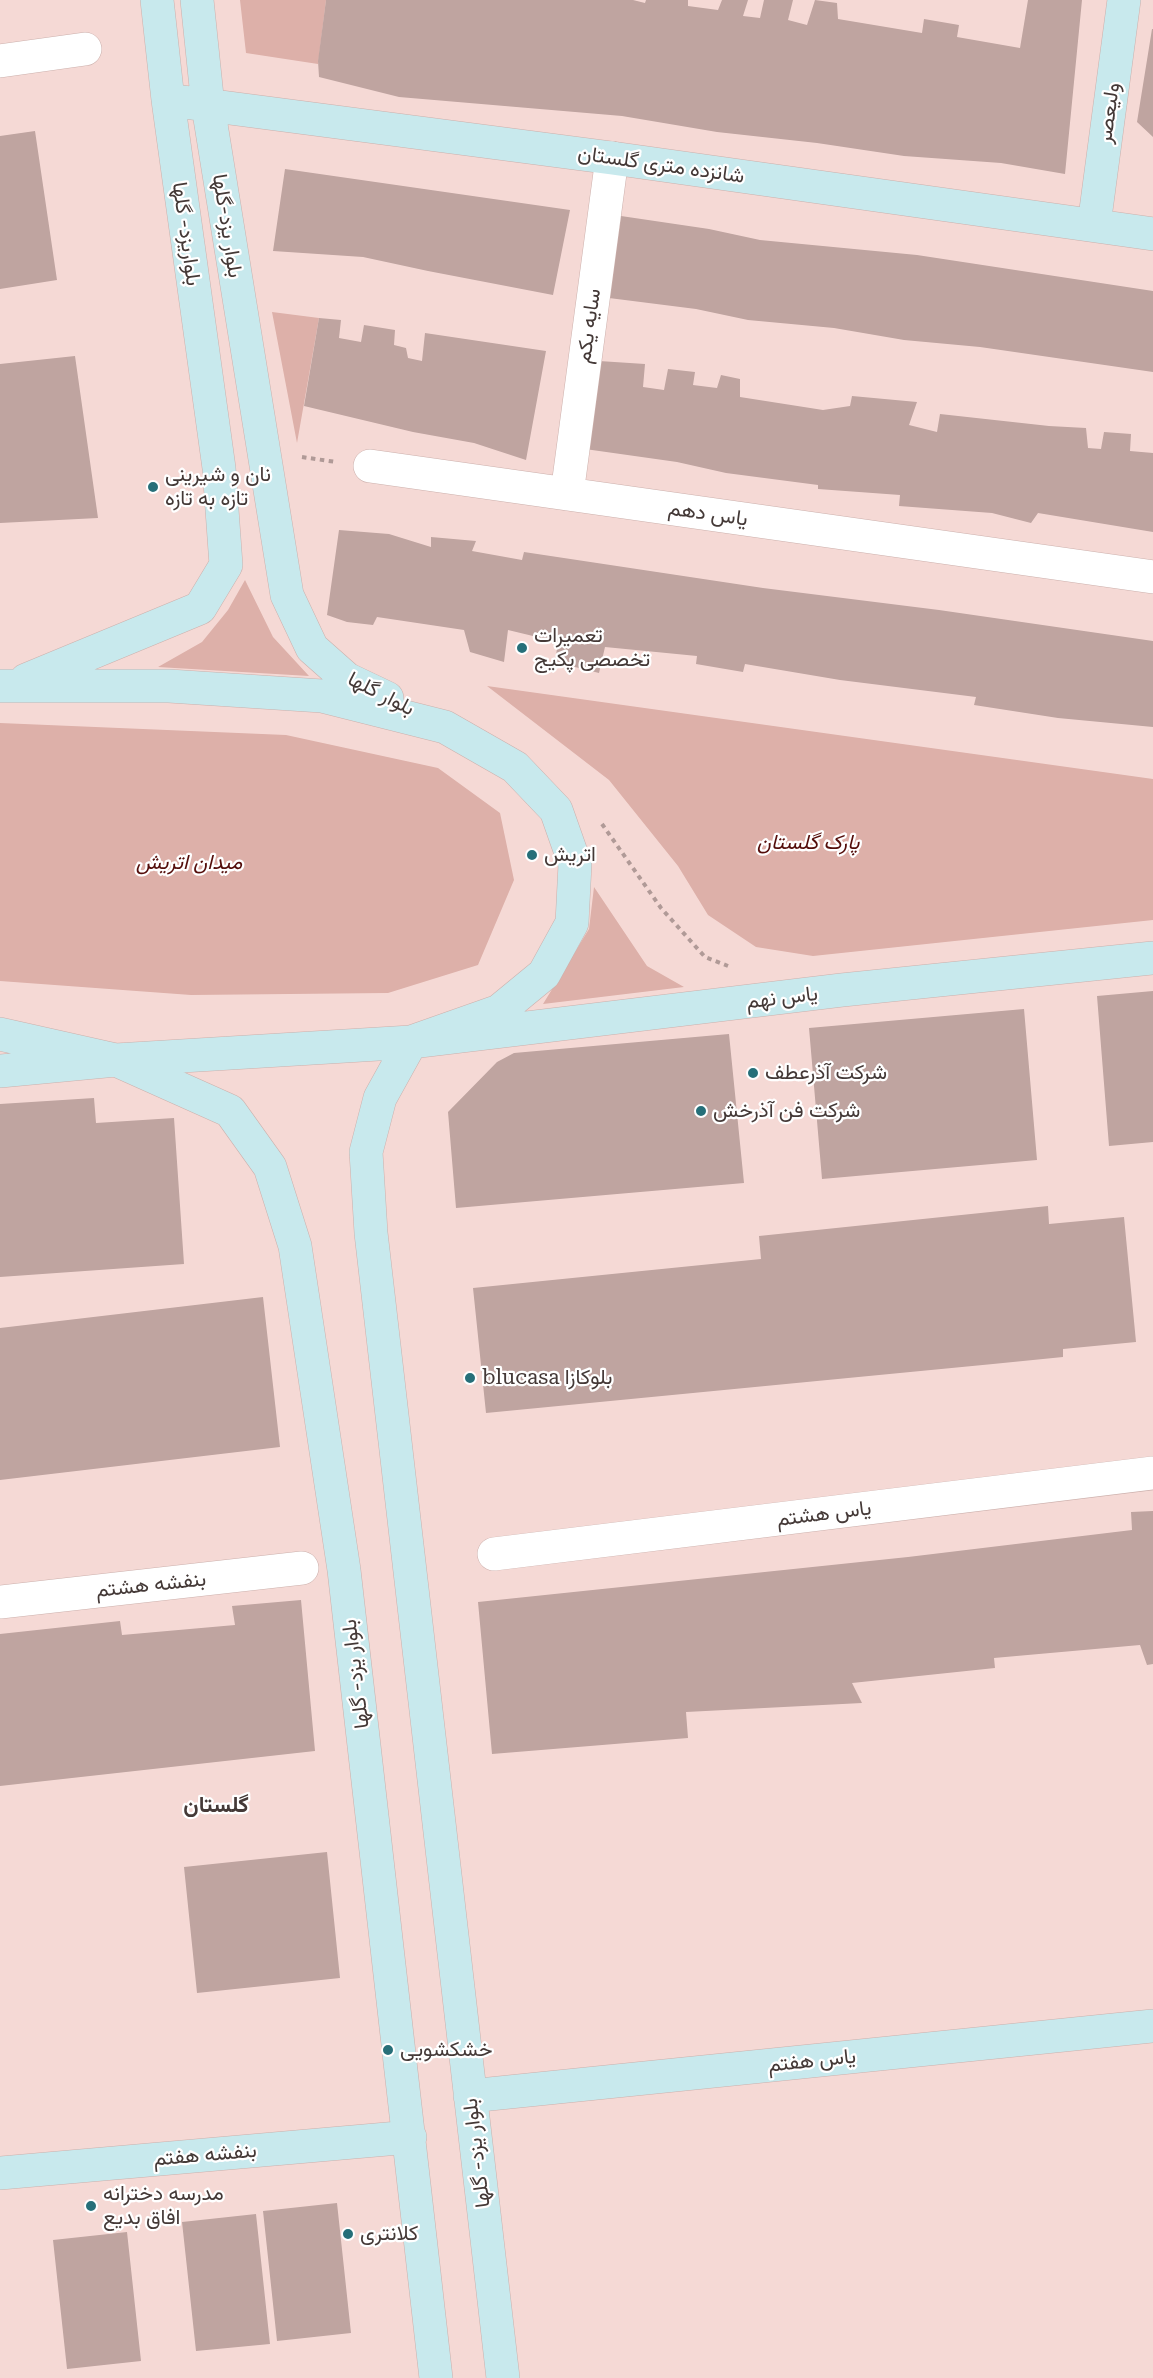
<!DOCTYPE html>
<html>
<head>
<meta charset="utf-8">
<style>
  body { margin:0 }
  canvas { display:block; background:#f5d9d5 }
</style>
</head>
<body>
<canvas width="1153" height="2378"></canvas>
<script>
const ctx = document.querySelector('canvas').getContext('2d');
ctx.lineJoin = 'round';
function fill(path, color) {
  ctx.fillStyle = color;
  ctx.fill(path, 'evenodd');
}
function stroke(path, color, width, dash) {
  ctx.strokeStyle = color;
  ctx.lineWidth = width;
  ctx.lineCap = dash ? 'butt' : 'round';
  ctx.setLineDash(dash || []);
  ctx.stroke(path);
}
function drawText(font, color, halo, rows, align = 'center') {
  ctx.font = font + ' "Roboto Serif",Vazirmatn,serif';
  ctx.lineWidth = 4.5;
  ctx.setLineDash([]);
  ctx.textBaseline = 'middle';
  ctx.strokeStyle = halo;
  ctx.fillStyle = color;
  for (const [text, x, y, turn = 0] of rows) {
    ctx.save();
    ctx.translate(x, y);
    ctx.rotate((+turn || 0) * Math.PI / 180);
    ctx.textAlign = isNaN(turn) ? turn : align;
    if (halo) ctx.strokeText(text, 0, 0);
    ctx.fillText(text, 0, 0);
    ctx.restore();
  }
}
fill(new Path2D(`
  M240,0H326L318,64L246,53Z
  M272,312L319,318L297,443Z
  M245,580L273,637L309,676L158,667L202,642L228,610Z
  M487,686L1153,779V920L813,956L756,947L708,915L678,866L609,780Z
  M0,723L286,735L438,768L500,813L514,880L478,965L388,993L191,995L0,981Z
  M594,887L647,966L684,987L543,1004L589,929Z`), '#ddb0a9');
fill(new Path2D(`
  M326,0H633L645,3L646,0H688V6L718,10L722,0H748L743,16L760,18L764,0H793L788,20L807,25L815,0L837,3L838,19L922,33L924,19L959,25L957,37L1020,48L1028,0H1082L1065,174L1001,163L904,156L817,143L717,132L622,116L399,97L319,77L318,61Z
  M1152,29H1153V137L1137,122Z
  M35,131L57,280L0,289V136Z
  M285,169L570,210L553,295L428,271L363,257L273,251Z
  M621,216L709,229L760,240L917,255L1153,291V372L980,347L904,340L834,328L748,320L696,309L609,298Z
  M319,318L341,320L339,338L361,342L364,325L395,330L394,345L406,348L408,358L422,361L425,333L546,351L526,460L474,443L413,432L304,406Z
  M75,356L98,518L0,523V364Z
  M599,361L645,364L643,387L664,390L668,369L695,372L693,385L717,388L721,375L740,379V397L823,410L850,406L852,396L917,402L909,425L937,432L940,414L1049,426L1086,428L1088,448L1101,449L1104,432L1131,434L1130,451L1153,453V532L1038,513L1031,523L992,513L899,506L900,495L818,489V485L726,473L677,462L585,449Z
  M339,530L389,534L431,547V537L476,541L472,551L522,560L524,552L763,588L939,610L1153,641V727L1058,718L974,705L976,697L840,680L745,664L743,672L696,664L697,656L605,647L599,673L555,662L558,642L508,630L504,662L470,652L464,630L377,617L373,625L347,622L327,615Z
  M1153,991V1142L1109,1146L1097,996Z
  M1024,1009L1037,1160L822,1179L809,1028Z
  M729,1034L744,1183L456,1208L448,1112L497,1062L514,1053Z
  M94,1098L96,1123L174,1118L184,1264L0,1277V1104Z
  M1048,1206L1049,1224L1124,1217L1136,1342L1063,1349V1357L993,1364L486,1413L473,1288L761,1259L759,1236Z
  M263,1297L280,1447L0,1480V1328Z
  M1153,1511V1664L1147,1665L1140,1645L994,1658L995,1668L852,1683L862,1703L686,1712L688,1738L492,1754L478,1602L908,1557L1132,1530L1131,1512Z
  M301,1600L315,1751L0,1786V1634L120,1621L122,1635L235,1625L232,1606Z
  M327,1852L340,1978L197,1993L184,1867Z
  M337,2203L351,2333L277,2341L263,2211Z
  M256,2214L270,2344L196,2351L182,2222Z
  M127,2232L141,2361L67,2369L53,2240Z`), '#bfa4a0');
const street = new Path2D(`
  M0,61L85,49
  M370,466L1153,577
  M567,494L612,158
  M494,1554L1153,1473
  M0,1602L302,1568`);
const secondary = new Path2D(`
  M197,0L208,106L287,595L312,648L347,679L387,698
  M168,100L612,158L1153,234
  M1094,225L1124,0
  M26,680L200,608L226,565L219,468L168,100L157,0
  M0,686H169L322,696L445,727L515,767L556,810L575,864L572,923L544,974L499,1011L411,1042L116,1060L0,1034
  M0,1071L116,1060L230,1111L270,1167L295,1246L344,1570L436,2378
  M470,2096L1153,2026
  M0,2173L410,2137
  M503,2378L371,1233L366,1152L380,1098L411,1042L842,990L1153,958`);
stroke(street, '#ccb0ac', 34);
stroke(secondary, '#ccb0ac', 34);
stroke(new Path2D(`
  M302,457L336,462
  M602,824L661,908L705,957L728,966`), '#b09a97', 4, [4.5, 4.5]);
stroke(street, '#fff', 33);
stroke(secondary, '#c8e9ed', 33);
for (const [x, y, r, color] of [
  [153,487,6,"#266f79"],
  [522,648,6,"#266f79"],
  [532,855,6,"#266f79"],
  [753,1073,6,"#266f79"],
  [701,1111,6,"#266f79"],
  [470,1378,6,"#266f79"],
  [388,2050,6,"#266f79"],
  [91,2206,6,"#266f79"],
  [348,2234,6,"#266f79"]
]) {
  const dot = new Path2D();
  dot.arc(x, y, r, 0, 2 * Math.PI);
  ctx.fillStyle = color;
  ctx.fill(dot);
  stroke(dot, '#fff', 2);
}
drawText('21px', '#443937', '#fff', [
  ["ولیعصر",1109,113,-82],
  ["شانزده متری گلستان",661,165,8],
  ["بلوار یزد-گلها",227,226,81],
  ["بلواریزد- گلها",186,234,82],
  ["سایه یکم",589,326,-82],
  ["یاس دهم",708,514,8],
  ["بلوار گلها",381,694,27],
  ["یاس نهم",782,998,-7],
  ["یاس هشتم",824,1514,-7],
  ["بنفشه هشتم",151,1585,-6],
  ["بلوار یزد- گلها",356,1674,-97],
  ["یاس هفتم",812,2061,-6],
  ["بلوار یزد- گلها",477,2153,-97],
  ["بنفشه هفتم",205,2155,-5]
]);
drawText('21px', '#443937', '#fff', [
  ["نان و شیرینی",165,475],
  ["تازه به تازه",165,499],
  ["تعمیرات",534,636],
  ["تخصصی پکیج",534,660],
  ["اتریش",544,855],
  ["شرکت آذرعطف",765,1073],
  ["شرکت فن آذرخش",713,1111],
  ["blucasa بلوکازا",482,1378],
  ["خشکشویی",400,2050],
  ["مدرسه دخترانه",103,2194],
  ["افاق بدیع",103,2218],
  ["کلانتری",360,2234]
], 'left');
drawText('italic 21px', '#540d0a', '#fff', [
  ["پارک گلستان",808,843],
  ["میدان اتریش",189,863]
]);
drawText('bold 22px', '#443937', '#fff', [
  ["گلستان",216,1806]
]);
</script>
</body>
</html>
